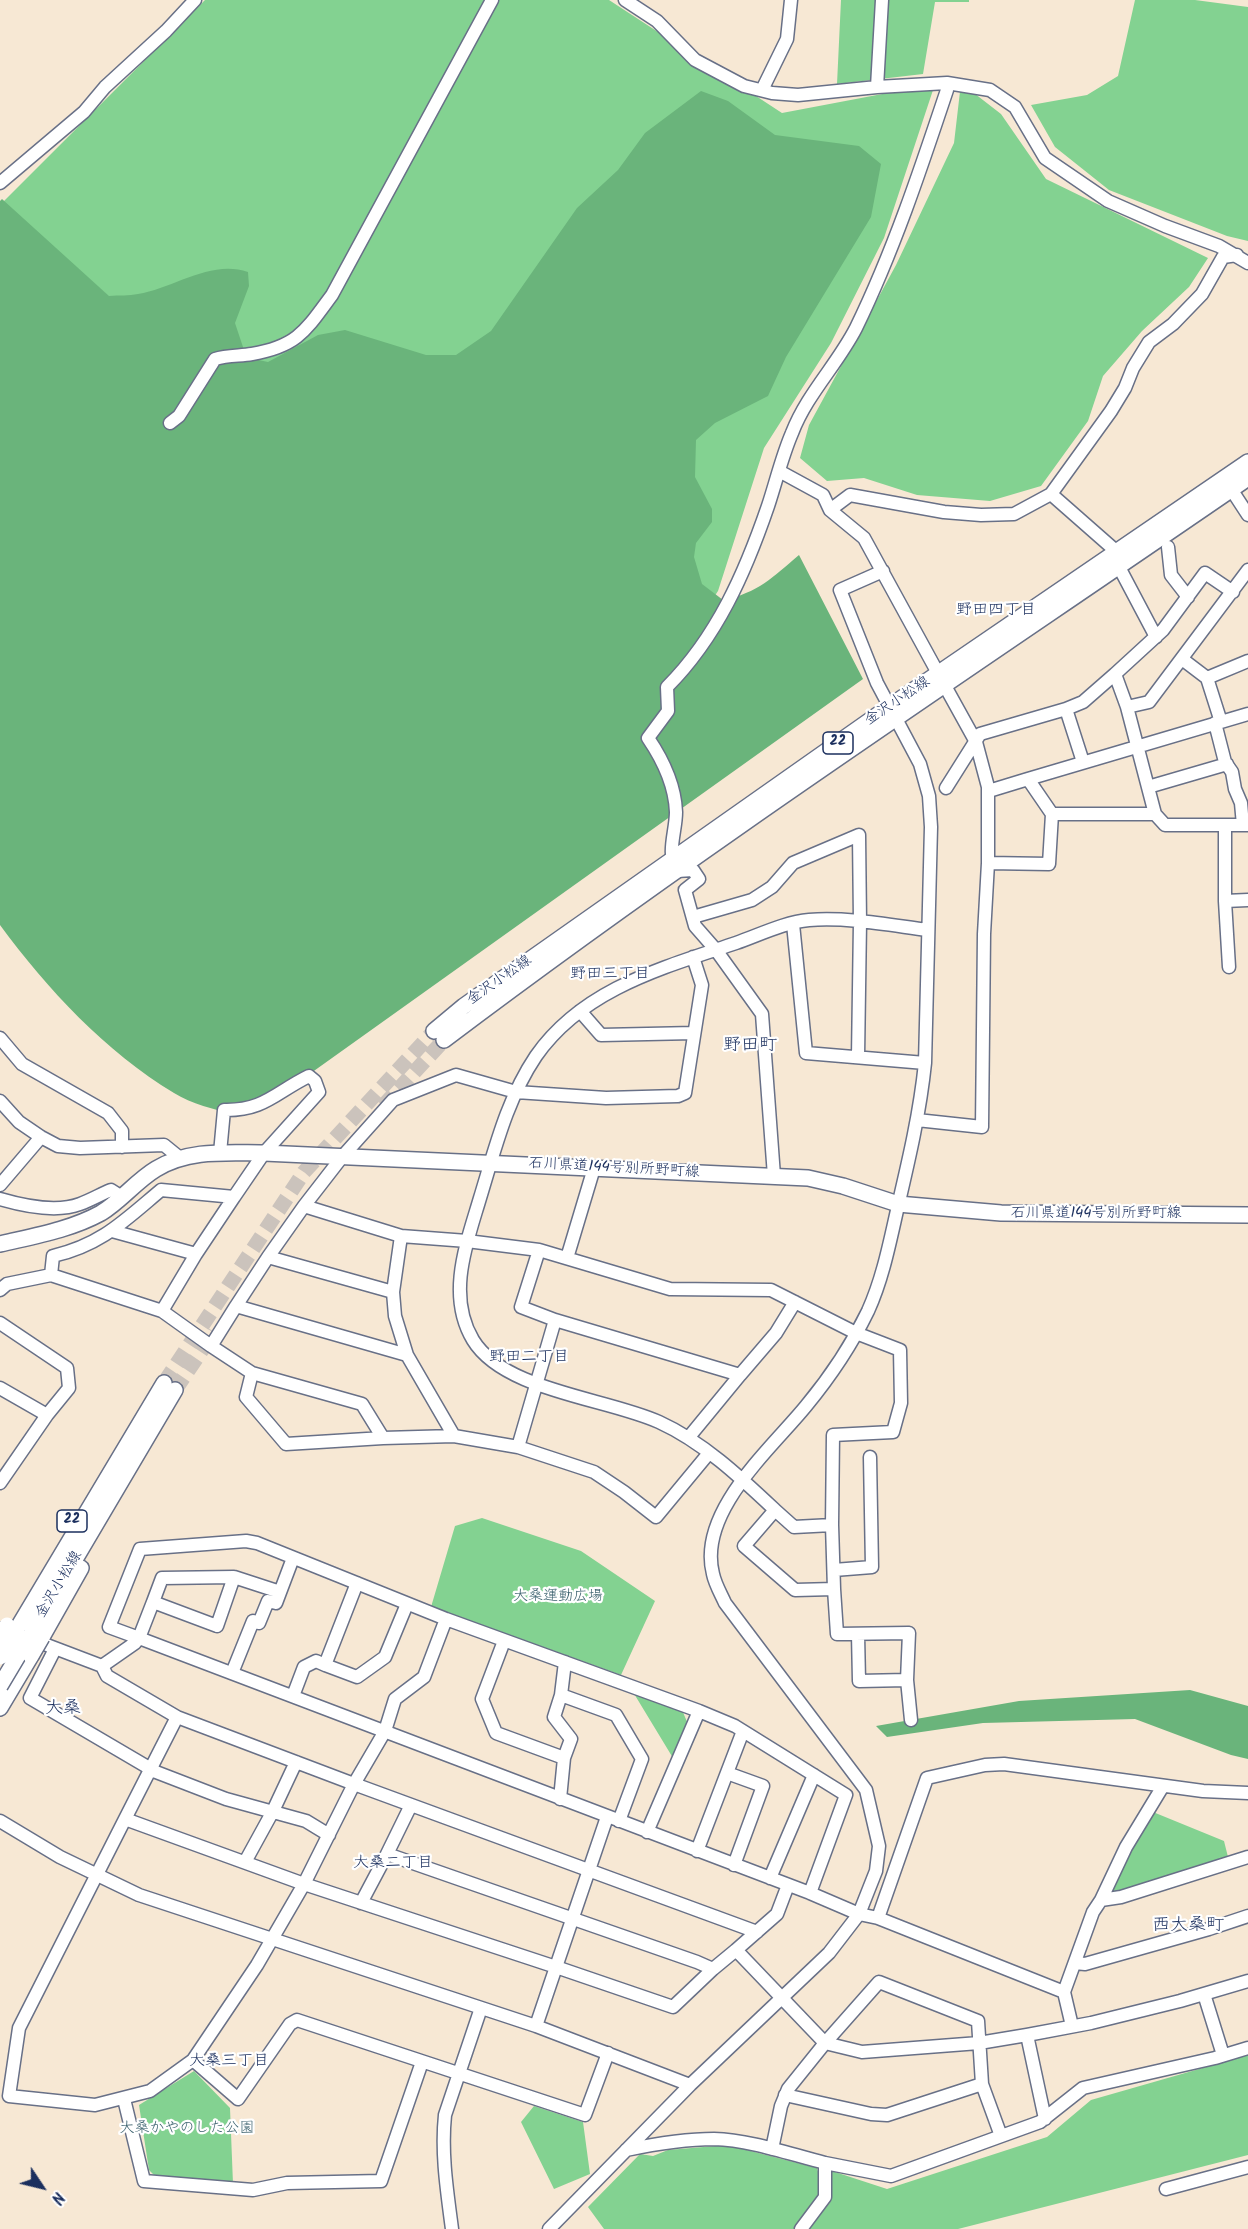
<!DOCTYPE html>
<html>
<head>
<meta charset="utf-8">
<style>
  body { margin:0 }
  #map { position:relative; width:1248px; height:2229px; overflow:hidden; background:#f7e8d4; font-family:Kalam,sans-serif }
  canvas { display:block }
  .north { position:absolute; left:12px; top:2157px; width:60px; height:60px; -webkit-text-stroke:4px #fff; paint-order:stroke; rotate:125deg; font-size:16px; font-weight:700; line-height:24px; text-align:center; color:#1b2f5e }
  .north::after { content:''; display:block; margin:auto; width:21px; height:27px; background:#1b2f5e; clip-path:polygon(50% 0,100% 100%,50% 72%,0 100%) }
</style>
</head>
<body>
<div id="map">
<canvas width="1248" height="2229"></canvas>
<div class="north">N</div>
</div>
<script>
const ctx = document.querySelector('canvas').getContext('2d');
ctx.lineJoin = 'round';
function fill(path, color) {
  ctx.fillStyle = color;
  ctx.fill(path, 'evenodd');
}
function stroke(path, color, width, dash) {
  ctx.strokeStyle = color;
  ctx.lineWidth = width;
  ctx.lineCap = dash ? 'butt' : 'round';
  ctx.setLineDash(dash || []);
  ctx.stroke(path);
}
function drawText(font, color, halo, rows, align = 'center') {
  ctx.font = font + ' Kalam,"Klee One",sans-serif';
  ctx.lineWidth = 4.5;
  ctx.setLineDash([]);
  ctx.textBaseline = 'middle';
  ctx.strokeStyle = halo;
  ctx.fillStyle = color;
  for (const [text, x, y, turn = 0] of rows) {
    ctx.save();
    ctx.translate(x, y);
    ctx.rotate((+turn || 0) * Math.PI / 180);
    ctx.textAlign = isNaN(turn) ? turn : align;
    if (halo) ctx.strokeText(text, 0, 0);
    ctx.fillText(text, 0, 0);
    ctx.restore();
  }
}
fill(new Path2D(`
  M205,0H609L782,113L935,84L884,238L831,343L764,448L718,591L651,693L627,750L2,203Z
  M841,0H969V2H935L923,74L837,84Z
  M1135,0H1195L1248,7V241L1227,236L1109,190L1055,147L1031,105L1087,95L1118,76Z
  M961,83L1001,114L1046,179L1208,258L1189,287L1142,331L1103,376L1088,421L1041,486L990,501L917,495L864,478L827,481L800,458L809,425L896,265L954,143Z
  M482,1518L581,1551L655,1601L621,1675L431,1607L455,1526Z
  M633,1692L682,1710L688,1724L673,1758Z
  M1153,1812L1224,1841L1228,1857L1116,1893L1112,1889L1134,1843Z
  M1248,2055V2155L958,2229H809L831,2201L832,2171L887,2189L1047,2137L1091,2100Z
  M194,2071L230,2108L233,2184L155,2176L149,2170L139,2105Z
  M534,2106L583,2122L590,2174L554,2189L521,2122Z
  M727,2145L817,2168L825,2197L801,2229H604L588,2207L640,2154L653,2156L668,2150Z`), '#83d291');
fill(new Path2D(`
  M701,91L728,101L775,135L859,146L881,164L871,217L786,357L768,396L715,423L696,440L695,477L712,509V522L696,543L694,557L702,584L723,600C758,593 773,577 799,555L863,679L297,1083L234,1115C215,1109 191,1104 174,1093C105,1051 48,990 0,925V201L2,199L109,296C119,295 129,296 138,294C174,288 211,259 248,272L249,286L235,323L244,350L254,359L268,362L318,335L345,330L426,355H456L491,331L577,208L618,170L645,133Z
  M1190,1690L1248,1706V1759L1231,1755L1135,1719L983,1723L887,1737L876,1726L1019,1701Z`), '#6ab47b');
stroke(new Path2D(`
  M383,1106L444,1040
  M164,1383L304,1172L434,1031
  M175,1390L214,1332`), '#cbc3bc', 15, [15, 8]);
const minor = new Path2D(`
  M625,0L657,21L695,60L744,86L772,93L798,95L877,87L947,83L990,90L1015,107L1045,158L1108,201L1165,226L1219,246L1248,263
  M877,87L882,0
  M762,90L787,39L791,0
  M0,183L84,112L105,87L166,31L195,0
  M170,423L179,416L215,359C227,355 240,356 252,354C298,346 306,330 332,295L492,0
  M779,471L823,495L830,510L864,538L939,675
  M1231,489L1248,515
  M1051,494L1117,552
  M830,510L850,495L944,512L981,515L1014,514L1051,494L1111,411L1125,388L1133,368L1149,342L1173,324L1202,294L1223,257L1237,255
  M1168,547L1171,575L1188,597
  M1119,567L1156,637
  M1248,570L1149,702L1127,707L1155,814L1165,825H1248
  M1182,659L1207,678L1221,722
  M1115,674L1163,630L1205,573L1233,592
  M1207,678L1248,661
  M945,686L976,742L988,787L992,790L1028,779
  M1066,709L1083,762
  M1215,723L1225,762L1232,772L1235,789L1241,803L1243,825
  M988,787V863L1049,864L1052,814
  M1148,787L1227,764
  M946,788L980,734L1066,709L1083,702L1115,674L1127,707
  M1155,814H1052L1028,779L1248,714
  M1225,825V901
  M693,917L752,900L772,887L793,863L859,835L860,922L858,1057
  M793,924L806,1053L925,1063
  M1229,967L1225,901L1248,900
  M580,1011L601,1035L694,1033
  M0,1038L22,1064L108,1113L122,1131V1147
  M0,1101L19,1122L41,1137L58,1146L80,1148L164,1145L180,1158
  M917,1120L982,1127L984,934L988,863
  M774,1176L762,1014L716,950L695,926L685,890L699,879L693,870L677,871C666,853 676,832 676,812C675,786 663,760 648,738L668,711L667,687C717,637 745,573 768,506C776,482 782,456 792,433C807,394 837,365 856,328C893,252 920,171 947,90V83
  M0,1185L41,1137
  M0,1199C24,1206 56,1213 80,1204C91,1200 101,1194 111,1190L122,1197
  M304,1206L342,1157L393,1100L456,1075L516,1092L606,1098L678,1096L685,1093L702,985L693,957
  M112,1231L196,1254L234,1197
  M567,1258L594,1168
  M51,1275L162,1311L196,1254
  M0,1290L7,1284L51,1275L53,1256C101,1245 124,1221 161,1190L234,1197L264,1153L319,1092L315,1081L309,1076C276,1092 264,1111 224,1110L220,1153
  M393,1292L268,1257L304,1206L401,1236
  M236,1306L268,1257
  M162,1311L211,1346L236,1306L407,1355L395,1316L393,1292L401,1236L467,1241L539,1250L670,1289L771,1290L856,1333L900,1350L901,1403L893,1432L833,1435L832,1525
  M555,1320L740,1375L776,1333L795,1302
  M0,1323L67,1368L69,1388L47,1415L0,1483
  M211,1346L252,1373
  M407,1355L454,1436L518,1447L555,1320L521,1307L539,1250
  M0,1388L47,1415
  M689,1437L740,1375
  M383,1438L286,1444L246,1397L252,1373L362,1404L383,1438L454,1436
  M518,1447L594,1472L624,1492L656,1517L709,1453
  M775,1510L794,1527L832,1525L834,1589
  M834,1570L872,1567L870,1457
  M280,1592L234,1577L217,1626L153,1602L139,1638L109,1627L140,1549L246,1541L257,1543L446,1619L699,1711L735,1726L846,1795L810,1893
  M153,1602L162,1578L234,1577
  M446,1619L424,1677L395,1699L385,1731L354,1784L757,1932
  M858,1634L859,1681L907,1680L909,1633L837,1634L834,1589L795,1590L744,1546L775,1510C740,1477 703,1442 659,1422C606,1398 504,1391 473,1340C446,1295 467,1242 480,1198C495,1149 507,1099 536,1056C583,989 662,968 736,943C759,935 785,922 809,920C848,917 889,925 928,930
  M31,1639L102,1666
  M504,1641L482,1699L496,1733L564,1758L560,1799
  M55,1649L30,1698L156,1772L226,1799L306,1821L329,1835
  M565,1662L561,1695L616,1715L642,1759L619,1821
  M325,1665L357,1677L385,1657L407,1604
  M232,1673L253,1621L259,1623L268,1601L276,1603L293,1558
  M907,1680L911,1720
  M561,1695L554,1717L571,1739L564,1758
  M293,1696L304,1667L316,1661L325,1665L357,1583
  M177,1717L125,1819L304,1884L556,1967L536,2026
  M727,1773L763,1786L734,1865
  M607,1817L556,1967L673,2007L713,1969
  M125,1819L19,2028L9,2096L95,2105L150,2091L193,2060
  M0,1821L60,1857L139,1895L536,2026L690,2085
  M647,1832L699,1711
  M697,1851L743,1731
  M387,1854L411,1805
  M245,1862L273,1811L296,1762
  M770,1878L814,1775
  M1101,1900L1126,1847L1163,1786
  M361,1903L387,1854L697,1962L713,1969L736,1950L825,2043L862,2052L979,2043L1027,2035L1091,2023L1180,2001L1248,1981
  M878,1918L927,1778L985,1765L1004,1764L1203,1791L1248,1793
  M736,1950L777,1914L788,1885
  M1075,1963L1085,1964L1209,1929L1248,1916
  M1064,1992L1072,2026
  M1204,1994L1223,2055
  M1027,2035L1045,2119
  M608,2053L585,2115L297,2020L290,2024L238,2099L193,2060L257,1965L304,1884L354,1784L177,1717L107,1676L102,1666L135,1643L139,1638L810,1893L859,1914L878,1918L1064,1992L1093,1912L1101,1900L1121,1897L1248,1857
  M785,2095L871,2114L887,2115L982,2084
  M124,2099L144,2181L253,2190L287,2183L381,2181L422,2062
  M772,2149L781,2106L788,2089L825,2043L879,1982L978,2021L982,2084L1001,2136
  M626,2150C655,2144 684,2139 714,2139C751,2140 789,2154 825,2163
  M1166,2189L1248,2167
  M452,2229C447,2191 441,2153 445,2115L481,2008
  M549,2229L690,2085L829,1953L859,1914L876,1871L879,1846L866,1790L725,1603C721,1594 715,1584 713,1574C697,1512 771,1449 806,1406C830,1377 852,1344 868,1311C883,1278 890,1241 898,1206C909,1159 920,1112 925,1063L931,827L929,796L920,764L877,683L840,590L883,571
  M801,2229L825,2197V2163L891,2176L1040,2122L1083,2088L1215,2058L1248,2048`);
const major = new Path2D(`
  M434,1031L464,1006L889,707L1248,462
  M444,1040C705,843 979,663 1248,478
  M0,1244C34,1236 70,1230 101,1213C121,1201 136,1181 156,1169C189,1149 226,1153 264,1153L808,1178L843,1186L898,1204L1001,1213L1248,1215
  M17,1629L164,1383
  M31,1634L175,1390
  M42,1637L81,1568
  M0,1708L31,1656`);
stroke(minor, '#687087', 15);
stroke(major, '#687087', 18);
stroke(minor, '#fff', 12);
stroke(major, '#fff', 15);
const majorBridge = new Path2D(`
  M0,1637L7,1625
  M31,1656L42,1637
  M0,1657L17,1629
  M0,1686L31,1634`);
stroke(majorBridge, '#687087', 18, []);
stroke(majorBridge, '#fff', 15);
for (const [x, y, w] of [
  [838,743,30],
  [72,1521,30]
]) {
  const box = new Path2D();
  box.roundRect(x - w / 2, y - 11, w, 22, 4.5);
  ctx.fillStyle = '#fff';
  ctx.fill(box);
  stroke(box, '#1b2f5e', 1.5);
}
drawText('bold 14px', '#1b2f5e', null, [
  ["22",838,743],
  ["22",72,1521]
]);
drawText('15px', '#1b2f5e', '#fff', [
  ["金沢小松線",898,702,-34],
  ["金沢小松線",500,981,-35],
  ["石川県道144号別所野町線",614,1169,3],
  ["石川県道144号別所野町線",1096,1214],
  ["金沢小松線",60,1585,-59]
]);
drawText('15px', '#3a606d', '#fff', [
  ["大桑運動広場",558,1597],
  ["大桑かやのした公園",187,2129]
]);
drawText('16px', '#1b2f5e', '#fff', [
  ["野田四丁目",996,611],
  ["野田三丁目",610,975],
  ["野田二丁目",529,1358],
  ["大桑二丁目",393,1864],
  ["大桑三丁目",229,2062]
]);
drawText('18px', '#1b2f5e', '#fff', [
  ["野田町",750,1047],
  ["大桑",63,1710],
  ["西大桑町",1188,1927]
]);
</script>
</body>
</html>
